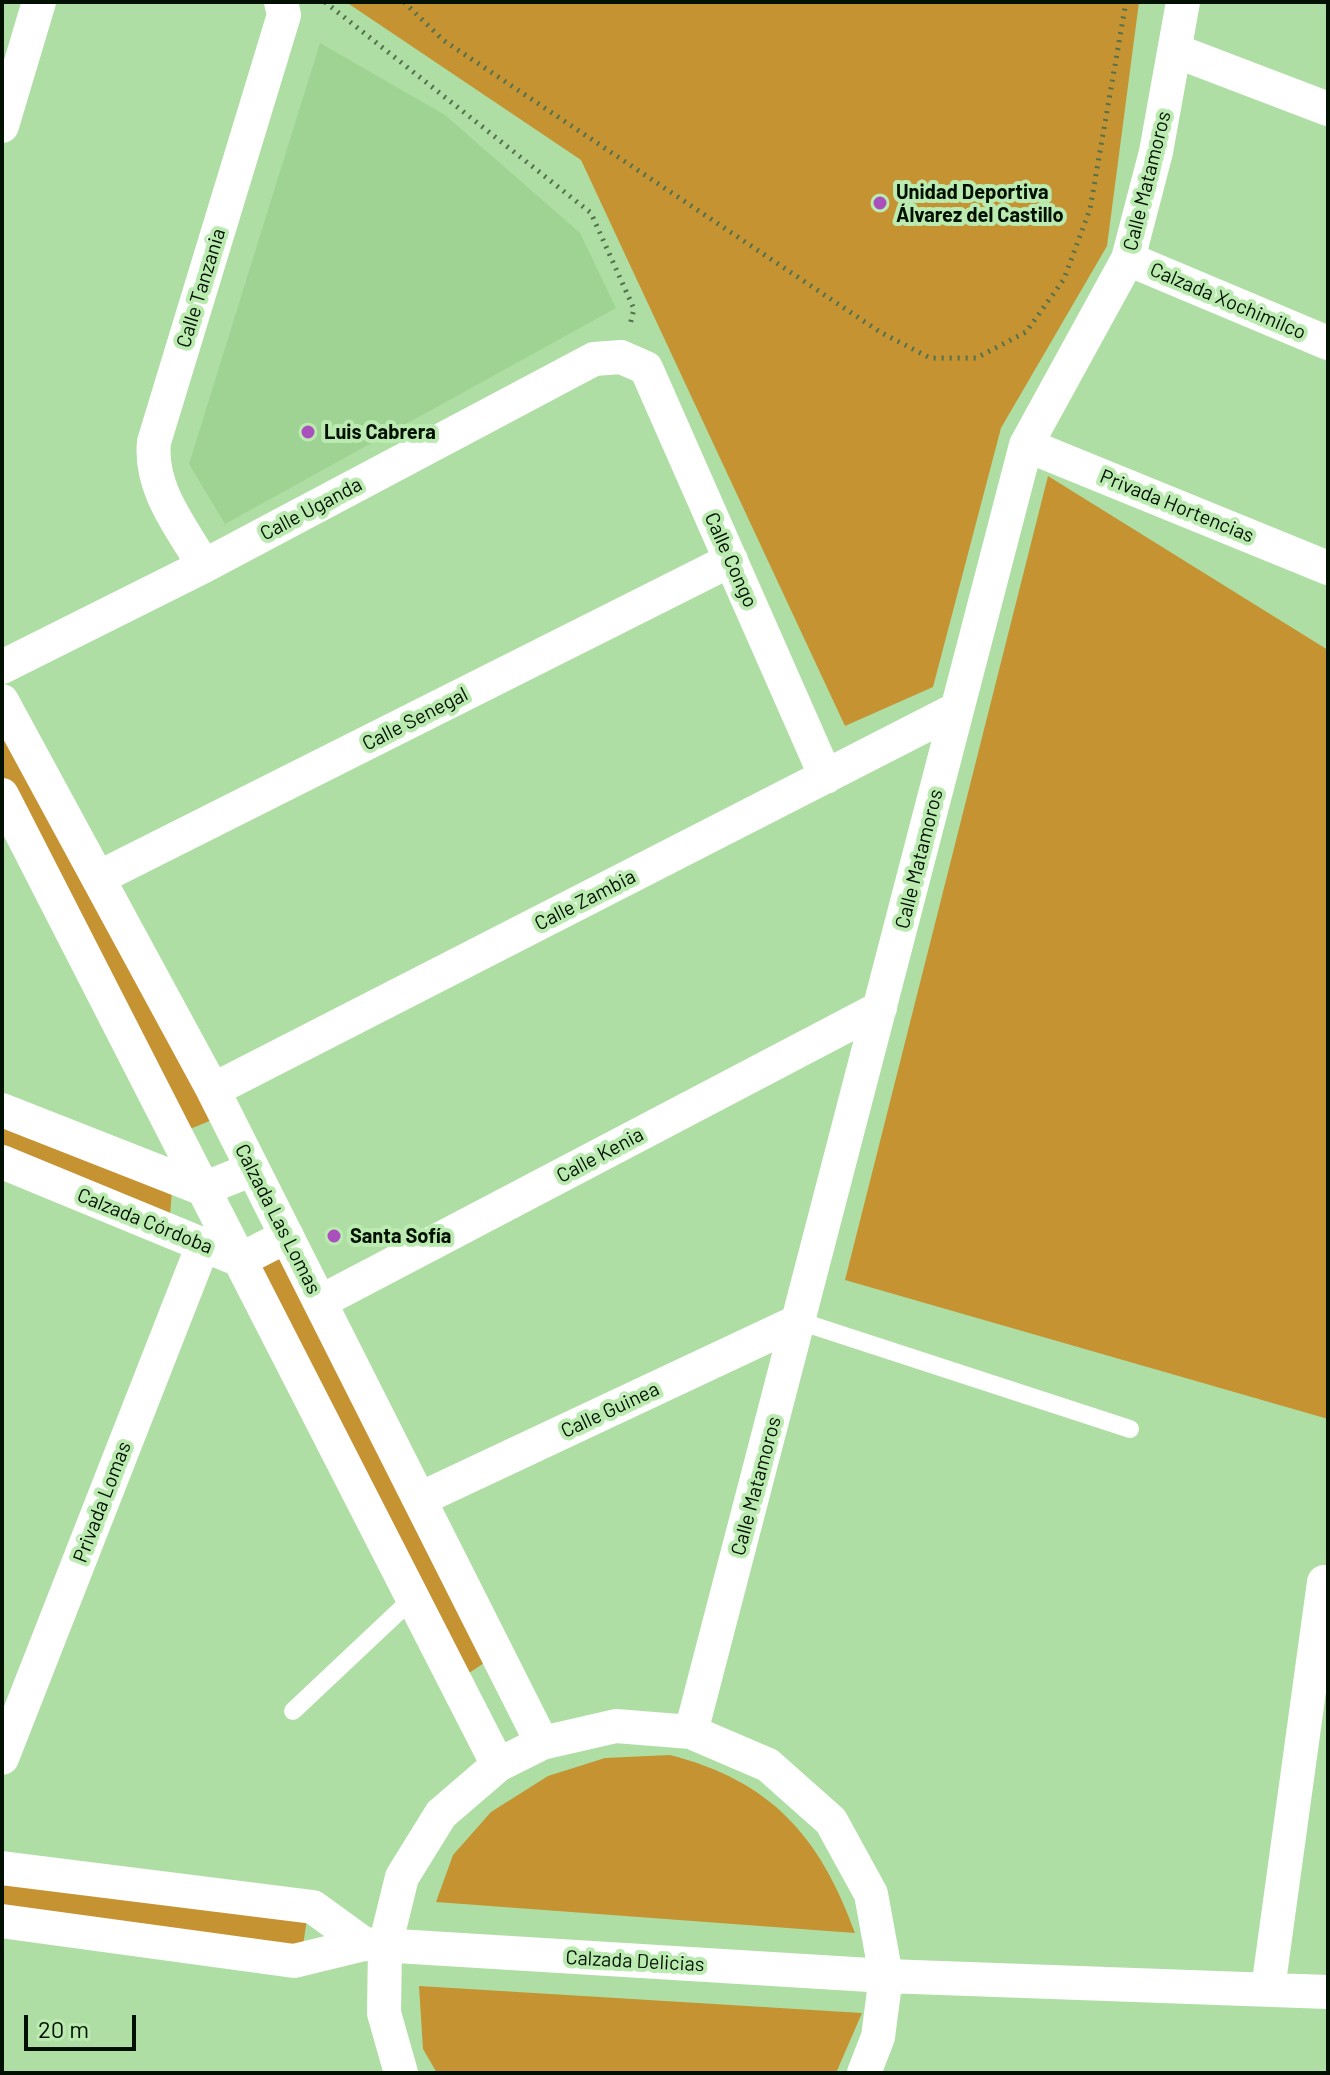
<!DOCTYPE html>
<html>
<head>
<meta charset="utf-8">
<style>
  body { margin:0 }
  #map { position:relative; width:1330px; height:2075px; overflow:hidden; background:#aedea3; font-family:Barlow,sans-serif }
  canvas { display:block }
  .frame { position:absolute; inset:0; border:4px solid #021101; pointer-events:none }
  .scale { position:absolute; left:24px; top:2015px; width:112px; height:36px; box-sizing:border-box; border:4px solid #021101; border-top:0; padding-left:10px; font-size:24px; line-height:28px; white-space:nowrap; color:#021101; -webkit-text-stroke:6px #bbebb0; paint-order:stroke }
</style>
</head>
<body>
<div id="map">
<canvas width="1330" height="2075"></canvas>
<div class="frame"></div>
<div class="scale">20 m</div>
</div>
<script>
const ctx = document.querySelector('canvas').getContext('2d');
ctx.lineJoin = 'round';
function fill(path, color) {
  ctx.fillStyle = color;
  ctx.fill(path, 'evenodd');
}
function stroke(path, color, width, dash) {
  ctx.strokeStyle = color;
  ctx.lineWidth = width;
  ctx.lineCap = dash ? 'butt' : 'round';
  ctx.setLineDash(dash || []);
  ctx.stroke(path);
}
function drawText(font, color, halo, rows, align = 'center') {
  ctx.font = font + ' Barlow,sans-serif';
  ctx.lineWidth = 8;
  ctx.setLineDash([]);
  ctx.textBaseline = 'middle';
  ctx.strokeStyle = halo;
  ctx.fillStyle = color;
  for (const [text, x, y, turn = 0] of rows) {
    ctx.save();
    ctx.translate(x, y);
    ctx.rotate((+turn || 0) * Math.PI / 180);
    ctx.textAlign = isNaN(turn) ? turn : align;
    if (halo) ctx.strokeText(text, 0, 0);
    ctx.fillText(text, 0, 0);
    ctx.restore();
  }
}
fill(new Path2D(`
  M320,43L445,115L580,233L616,308L225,524L189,464Z`), '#9fd393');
fill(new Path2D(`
  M346,2H1139L1107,246L1001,428L933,687L845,726L581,160Z
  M1048,476L1328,650V1419L845,1280Z
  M2,703L217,1118L185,1131L2,786Z
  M2,1117L172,1190L170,1216L2,1146Z
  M278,1241L490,1659L463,1677L240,1260Z
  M670,1755C771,1781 820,1836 855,1933L436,1902L453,1855L491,1812L548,1776L605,1758Z
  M2,1869L308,1912L301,1959L2,1914Z
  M419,1986L862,2013L836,2073H437L423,2049Z`), '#c69333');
stroke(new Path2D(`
  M325,2L591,213L634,309L630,325
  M404,2L443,40L880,332L930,358H976L1026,332L1064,279L1090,209L1126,2`), '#52714d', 5, [2, 6]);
stroke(new Path2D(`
  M799,1321L1130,1429
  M293,1711L413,1598`), '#fff', 18);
stroke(new Path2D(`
  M1176,51L1328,109
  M2,126L39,2
  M1128,259L1328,343
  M1026,445L1328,568
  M204,566C182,528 149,489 154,442L284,15L281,2
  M2,667L204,566L594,359L621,357L646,368L826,777
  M2,701L213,1090L542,1743
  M2,795L498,1765
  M98,878L731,560
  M213,1090L957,709
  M2,1110L203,1189L253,1169
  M2,1162L240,1260L287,1236
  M320,1302L880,1008
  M420,1499L799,1321
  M691,1732L1026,445L1128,259L1156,152L1183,2
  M2,1758L203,1245
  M2,1868L313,1907L364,1944
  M2,1921L294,1961L364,1944L886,1976L1328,1992
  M1268,1989L1324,1582
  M401,2073L384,2013L385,1946L402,1877L441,1814L498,1765L542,1743L616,1726L691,1732L768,1765L831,1821L871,1894L886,1976L878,2037L864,2073`), '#fff', 34);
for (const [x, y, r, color] of [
  [880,203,8,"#a950bd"],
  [308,432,8,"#a950bd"],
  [334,1236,8,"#a950bd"]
]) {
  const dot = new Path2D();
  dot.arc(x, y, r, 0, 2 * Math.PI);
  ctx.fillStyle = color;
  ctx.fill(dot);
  stroke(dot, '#bbebb0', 3);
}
drawText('20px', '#021101', '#bbebb0', [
  ["Calle Matamoros",1147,181,-76],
  ["Calle Tanzania",201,288,-73],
  ["Calzada Xochimilco",1228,301,23],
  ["Privada Hortencias",1177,506,22],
  ["Calle Uganda",311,509,-28],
  ["Calle Congo",731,560,66],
  ["Calle Senegal",415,719,-27],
  ["Calle Matamoros",919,859,-76],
  ["Calle Zambia",585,900,-27],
  ["Calle Kenia",600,1155,-28],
  ["Calzada Las Lomas",278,1219,63],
  ["Calzada Córdoba",145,1221,22],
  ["Calle Guinea",610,1410,-25],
  ["Calle Matamoros",756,1486,-75],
  ["Privada Lomas",102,1502,-69],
  ["Calzada Delicias",635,1961,3]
]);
drawText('bold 20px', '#021101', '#bbebb0', [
  ["Unidad Deportiva",896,192],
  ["Álvarez del Castillo",896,215],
  ["Luis Cabrera",324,432],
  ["Santa Sofía",350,1236]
], 'left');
</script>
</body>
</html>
